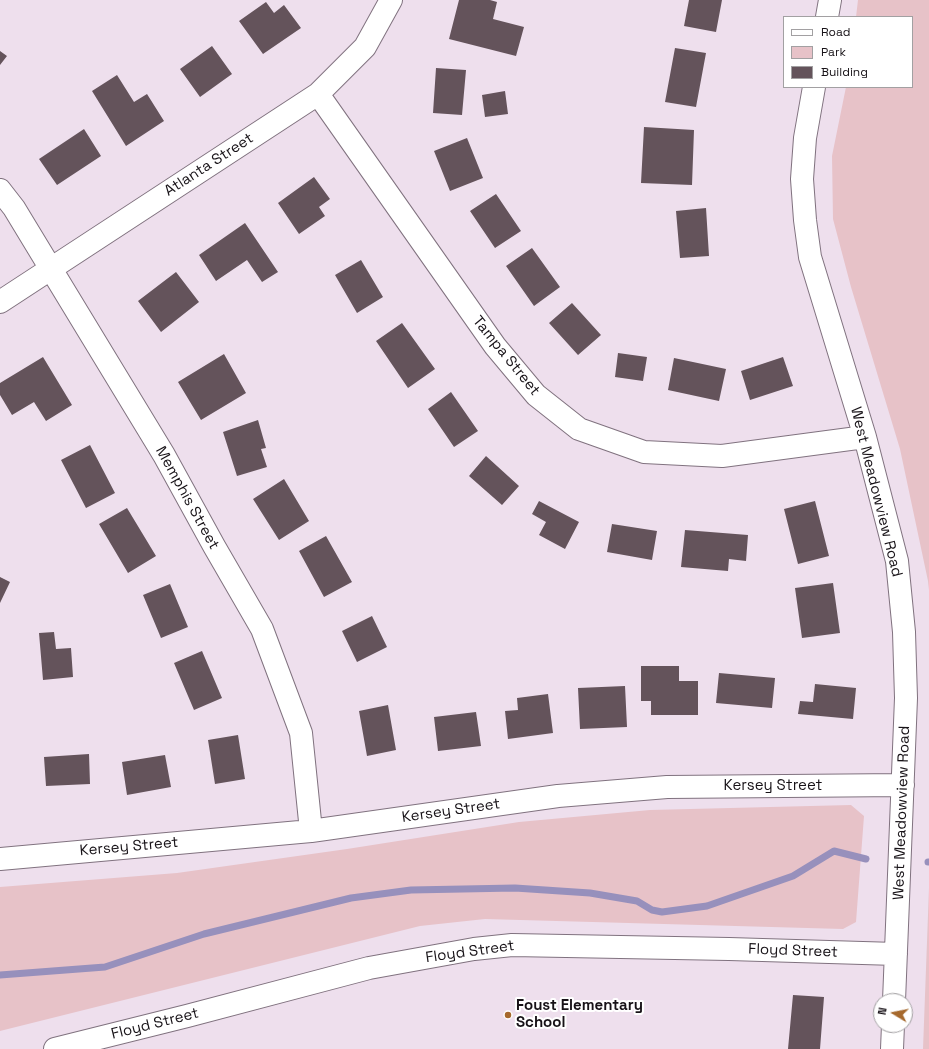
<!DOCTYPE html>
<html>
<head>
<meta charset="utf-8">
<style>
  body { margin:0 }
  #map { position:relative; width:929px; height:1049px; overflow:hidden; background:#eedfed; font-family:"Space Grotesk",sans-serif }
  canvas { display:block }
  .legend { position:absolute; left:783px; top:16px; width:130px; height:72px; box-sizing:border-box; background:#fff; border:1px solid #a2a0a2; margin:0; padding:5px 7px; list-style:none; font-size:12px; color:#171217 }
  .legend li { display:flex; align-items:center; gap:8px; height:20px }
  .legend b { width:20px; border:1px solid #a2a0a2 }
  .north { position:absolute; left:873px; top:993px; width:40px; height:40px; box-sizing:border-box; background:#fff; border:1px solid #a2a0a2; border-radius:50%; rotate:280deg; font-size:11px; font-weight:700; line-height:16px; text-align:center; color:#171217 }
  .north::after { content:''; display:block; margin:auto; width:14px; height:18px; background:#a6692d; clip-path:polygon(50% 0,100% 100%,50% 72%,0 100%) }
</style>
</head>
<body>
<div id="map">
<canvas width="929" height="1049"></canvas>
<ul class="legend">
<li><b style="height:5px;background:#fff"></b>Road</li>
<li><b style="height:11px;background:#e7c2c8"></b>Park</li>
<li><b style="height:11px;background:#64535b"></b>Building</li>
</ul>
<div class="north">N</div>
</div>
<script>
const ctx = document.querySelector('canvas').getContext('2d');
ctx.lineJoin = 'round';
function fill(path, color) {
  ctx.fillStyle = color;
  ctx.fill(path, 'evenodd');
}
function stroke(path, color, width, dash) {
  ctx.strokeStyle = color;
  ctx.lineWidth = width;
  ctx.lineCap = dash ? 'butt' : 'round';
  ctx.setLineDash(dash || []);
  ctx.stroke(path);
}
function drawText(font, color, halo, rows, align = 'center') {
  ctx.font = font + ' "Space Grotesk",sans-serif';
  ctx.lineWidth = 4;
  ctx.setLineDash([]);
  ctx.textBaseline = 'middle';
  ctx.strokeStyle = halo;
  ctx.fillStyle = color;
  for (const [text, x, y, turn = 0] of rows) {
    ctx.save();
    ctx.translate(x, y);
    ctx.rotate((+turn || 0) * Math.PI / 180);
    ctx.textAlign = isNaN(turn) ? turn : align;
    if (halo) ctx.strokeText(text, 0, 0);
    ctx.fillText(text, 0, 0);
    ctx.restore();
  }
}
fill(new Path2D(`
  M858,0H929V590L928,581L900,449L851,287L833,219L832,156L846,87H912V17H856Z
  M851,805L864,816L856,922L843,929L485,919L420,926L0,1031V887L177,873L347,849L519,822L650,810Z
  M929,888V1049H923Z`), '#e7c2c8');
stroke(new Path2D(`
  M928,862H929
  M0,975L105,967L204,934L351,898L411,890L515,888L590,893L637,901L652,910L662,912L707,906L793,876L834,851L866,859`), '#9790bc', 7);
fill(new Path2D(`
  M459,0H490L497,2L493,19L524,27L516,56L449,39Z
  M689,0H722L716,32L684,26Z
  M266,2L274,13L284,5L301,28L263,54L239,21Z
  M212,46L232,74L200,97L180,69Z
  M675,48L706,53L696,107L665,102Z
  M0,51L7,56L0,65Z
  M436,68L466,70L462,115L433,113Z
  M117,75L134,102L147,94L164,121L126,146L92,91Z
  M505,91L508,114L485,117L482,95Z
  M644,127L694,130L692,185L641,183Z
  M84,129L101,156L57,185L39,159Z
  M467,138L483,178L450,191L434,151Z
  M314,177L330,199L319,207L325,216L299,234L278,203Z
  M496,194L521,231L495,248L470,211Z
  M706,208L709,256L680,258L676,211Z
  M245,223L278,272L262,282L247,260L216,281L199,255Z
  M532,248L560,287L534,306L506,266Z
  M361,260L383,297L357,313L335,275Z
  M176,272L199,302L161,332L138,301Z
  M572,303L601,335L578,355L549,323Z
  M402,323L435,369L408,388L376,341Z
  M618,353L647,357L643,381L615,377Z
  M224,354L246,393L201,420L178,382Z
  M43,357L72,405L46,421L34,402L12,415L0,395V383Z
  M783,357L793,386L750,400L741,371Z
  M674,358L726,369L719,401L668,390Z
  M451,392L478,431L454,447L428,409Z
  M258,420L266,448L261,449L267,467L237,476L223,432Z
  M90,445L115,493L86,508L61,460Z
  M486,456L519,486L502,505L469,476Z
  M284,479L309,521L279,540L253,499Z
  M539,501L579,522L565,549L539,535L546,522L532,514Z
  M815,501L829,556L798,564L784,509Z
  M127,508L156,556L128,573L99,524Z
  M612,524L657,531L652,560L607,552Z
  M685,530L748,535L746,561L729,559L728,571L681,567Z
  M326,536L352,582L324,597L299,551Z
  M0,577L10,582L0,603Z
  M833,583L840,633L802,638L795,588Z
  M170,584L188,627L161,638L143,595Z
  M372,616L387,647L357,662L342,631Z
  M54,632L56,649L71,648L73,677L43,680L39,633Z
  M202,651L222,698L194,710L174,663Z
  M641,666H679V681H698V715H651V701H641Z
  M719,673L775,678L772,708L716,703Z
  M815,684L856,688L853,719L798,714L800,701L813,702Z
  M625,686L627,727L580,729L578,688Z
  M548,694L553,733L508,739L505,711L518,710L517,698Z
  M388,705L396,750L367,756L359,711Z
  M476,712L481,746L438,751L434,717Z
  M238,735L245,779L215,784L208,740Z
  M89,754L90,784L46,786L44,757Z
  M165,755L171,787L127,795L122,762Z
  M793,995L824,997L820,1049H788Z`), '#64535b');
const minor = new Path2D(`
  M827,17L830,0
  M814,87L805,138L802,179L805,220L810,257L865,437L897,561L904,632L906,698L894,1001
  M318,94L495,346L536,395L579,429L644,452L722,456L865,437
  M0,190L14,208L51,269L164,455L214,546L262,629L301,733L311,831
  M0,302L318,94L365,47L391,0
  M0,859L311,831L558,796L667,787L903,785
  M55,1049L187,1016L369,968L474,949L512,945L729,949L896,954
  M892,1049L893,1025`);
stroke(minor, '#80727f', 24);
stroke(minor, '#fff', 22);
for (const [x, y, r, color] of [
  [508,1015,4,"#a6692d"]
]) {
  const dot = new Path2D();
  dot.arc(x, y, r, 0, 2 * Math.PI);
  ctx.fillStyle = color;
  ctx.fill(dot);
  stroke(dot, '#fff', 1.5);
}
drawText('15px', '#171217', '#fff', [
  ["Atlanta Street",209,165,-33],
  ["Tampa Street",506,356,51],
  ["West Meadowview Road",876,492,76],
  ["Memphis Street",187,498,61],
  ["Kersey Street",773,786],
  ["Kersey Street",451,811,-8],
  ["West Meadowview Road",902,813,-88],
  ["Kersey Street",129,847,-5],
  ["Floyd Street",793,951,2],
  ["Floyd Street",470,952,-8],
  ["Floyd Street",155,1024,-14]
]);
drawText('bold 15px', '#171217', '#fff', [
  ["Foust Elementary",516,1006],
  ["School",516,1023]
], 'left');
</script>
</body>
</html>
